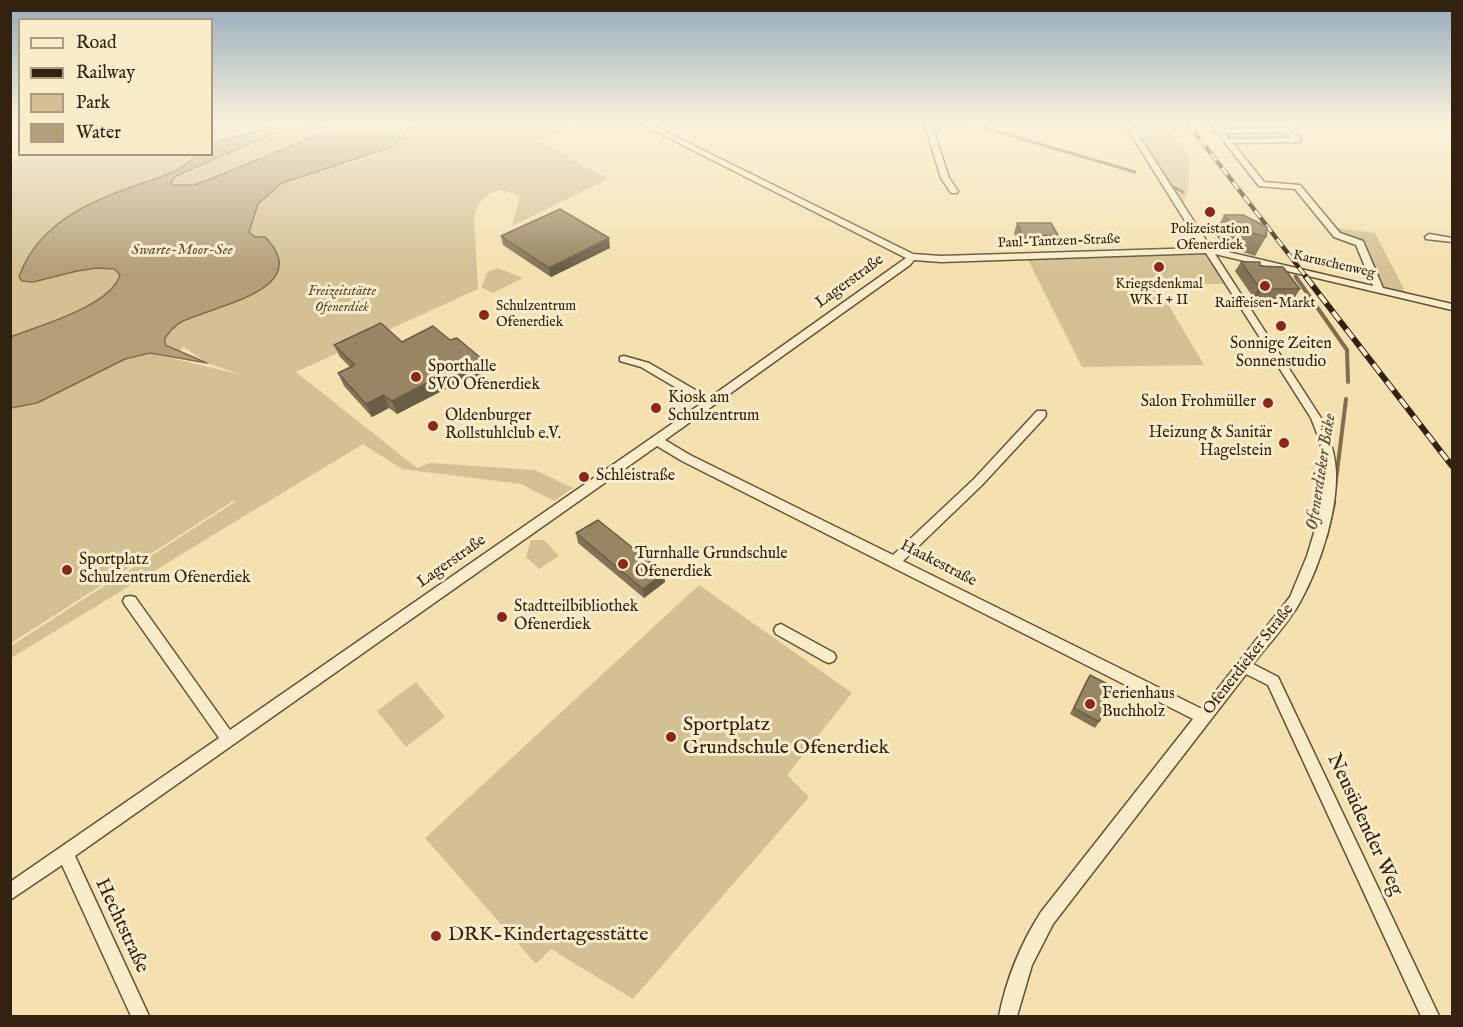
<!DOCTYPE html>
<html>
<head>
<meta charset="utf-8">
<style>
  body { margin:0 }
  #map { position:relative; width:1463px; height:1027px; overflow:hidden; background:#f4e1af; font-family:"IM FELL English",serif }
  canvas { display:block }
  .frame { position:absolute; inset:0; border:12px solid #342211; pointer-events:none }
  .legend { position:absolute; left:18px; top:18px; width:195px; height:138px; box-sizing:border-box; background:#f8eccb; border:2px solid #aa9b81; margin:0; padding:8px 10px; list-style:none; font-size:18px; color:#342211 }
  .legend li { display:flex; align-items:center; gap:12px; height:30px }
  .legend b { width:30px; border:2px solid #aa9b81 }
</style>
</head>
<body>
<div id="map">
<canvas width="1463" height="1027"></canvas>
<div class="frame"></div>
<ul class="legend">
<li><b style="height:8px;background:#f8eccb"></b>Road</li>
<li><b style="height:8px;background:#342211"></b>Railway</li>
<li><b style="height:16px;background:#d3c194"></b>Park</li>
<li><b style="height:16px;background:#b3a079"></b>Water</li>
</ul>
</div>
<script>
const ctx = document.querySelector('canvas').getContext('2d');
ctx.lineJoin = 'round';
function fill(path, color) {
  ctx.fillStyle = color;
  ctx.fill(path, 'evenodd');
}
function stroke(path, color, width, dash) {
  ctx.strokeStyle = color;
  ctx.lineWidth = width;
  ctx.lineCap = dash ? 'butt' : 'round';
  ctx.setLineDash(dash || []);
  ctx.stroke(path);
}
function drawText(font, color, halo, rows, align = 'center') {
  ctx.font = font + ' "IM FELL English",serif';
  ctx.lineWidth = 6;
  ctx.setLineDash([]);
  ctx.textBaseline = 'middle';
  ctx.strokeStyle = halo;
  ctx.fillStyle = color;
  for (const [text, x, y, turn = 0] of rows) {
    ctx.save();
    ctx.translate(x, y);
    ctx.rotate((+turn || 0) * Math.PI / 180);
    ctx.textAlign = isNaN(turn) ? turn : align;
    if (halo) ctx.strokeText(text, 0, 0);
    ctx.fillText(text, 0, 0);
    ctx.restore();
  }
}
fill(new Path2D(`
  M212,125H282L212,143Z
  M304,125L330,126L323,133L208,180L194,185H172L171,181L176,176L269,135Z
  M410,125H576L540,141L608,179L512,226L520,196C514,194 506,190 500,190C487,190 476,206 474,217L478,289L296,372L417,468L430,463L535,470L573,488L554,501L521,484L402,469L363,444L11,658V646L235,502L233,501L11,643V408L37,403L125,359L150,353L242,375L207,363L184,347L176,353L165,344C167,319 206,312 226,306L255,237L249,233C264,146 375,188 410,125Z
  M1129,125H1165L1190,157L1188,191L1183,203Z
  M1287,130L1297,140L1226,141L1218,131Z
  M20,154L197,155L182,167L169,173L52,277C71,272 104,259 120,275C111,306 40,325 11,337V163Z
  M1330,227L1375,233L1406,293L1385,288L1360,244L1337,235Z
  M1209,250L1230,284H1156L1204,365L1082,367L1026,256Z
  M498,268L523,278L493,293L481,287L488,272Z
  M531,540H544L559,556L539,569L526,557Z
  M699,585L852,693L787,775L809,797L633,999L551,949L536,964L425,838Z
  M416,682L445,717L406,747L377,711Z`), '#d3c194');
const water = new Path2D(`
  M283,125H304L269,135L176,176L171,181L172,185H194L208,180L323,133L329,125H410L402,138L389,148L282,183L258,204L249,232L255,237H265C317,290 212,306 181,322C174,326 170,331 165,338V345L207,363L150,353L125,359L37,403L11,408V337C40,325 111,306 120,275L114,269L97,268L77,271L33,282L22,281L19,277C38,223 90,201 140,184C161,177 182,171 197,155L212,154V143Z`);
fill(water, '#b3a079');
stroke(water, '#806e4f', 1.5);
stroke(new Path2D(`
  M975,125L1135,172
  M1171,186L1183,192
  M1295,276L1297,278`), '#806e4f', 3);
stroke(new Path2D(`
  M1296,277L1347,350L1348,382
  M1337,472L1346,399`), '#806e4f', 4);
stroke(new Path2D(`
  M1335,484L1337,470
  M1326,537L1334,502`), '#806e4f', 4.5);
const minor = new Path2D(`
  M643,125H652L913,254L941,256L1202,248L1125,125H1132L1211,248L1373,286L1356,245L1334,237L1295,189L1259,186L1211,125H1218L1221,129L1287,128L1300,138V142L1233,143L1264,182L1300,185L1340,233L1363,241L1383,288L1452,304V310L1215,254L1321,418C1327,432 1333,446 1335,462C1341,502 1320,567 1300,602C1288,624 1268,644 1253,664L1278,677L1439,1016H1421L1268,685L1246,674L1053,924L1032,965L1017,1016H999C1006,980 1021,943 1041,912L1193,719L682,461L657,446L75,856L149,1016H131L62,865L10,900V882L219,738L125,605L123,601L125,597L130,596L135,597L230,730L702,403L641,367L620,361V357L624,356L649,363L709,398L906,258ZM1285,132L1291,138L1229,139L1224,133ZM1206,253L1311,418L1320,441L1324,464V487L1321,510L1307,556L1290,597L1202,709L903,561L982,485L1045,417L1046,414L1045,411H1037L974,479L893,555L690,455L665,440L910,265L914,260L941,262Z
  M925,125H932L949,178L958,191L957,193H951L941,178Z
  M1429,234L1452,238V242L1426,239L1425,237Z
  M781,624L834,653L836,657L834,661L829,663L824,661L776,634L774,630L776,626Z`);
stroke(minor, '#645238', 3);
fill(minor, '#f8eccb');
const railFar1 = new Path2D(`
  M1189,125L1307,278`);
const rail = new Path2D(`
  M1306,277L1452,466`);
stroke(railFar1, '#342211', 4.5);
stroke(rail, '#342211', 6);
stroke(railFar1, '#f8eccb', 3, [9]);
stroke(rail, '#f8eccb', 4, [11]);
fill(new Path2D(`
  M1224,215L1266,237L1255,256L1223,246L1215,233Z
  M1017,223L1058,235L1054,245H1020L1014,233Z
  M501,236L610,248L551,277L503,245Z
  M1241,262L1260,266L1300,289L1294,299H1261L1258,296L1253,297L1235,271Z
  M450,340L487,373L476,378L473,375L397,414L389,408L372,417L344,386L338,373L350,367L340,357L334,345Z
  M576,533L665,582L644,598L578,543Z
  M1090,675L1099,722L1095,728L1070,714L1086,681Z`), '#837255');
fill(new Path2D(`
  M609,238L610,248L551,277L549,268Z
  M1264,286L1258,296L1253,297L1259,287Z
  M483,360L487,373L476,378L472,365Z
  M468,362L473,375L397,414L392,401Z
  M384,395L389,408L372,417L366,404Z
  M664,573L665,582L644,598L643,589Z`), '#6a5d45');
const building = new Path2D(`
  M560,209L609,238L549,268L501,236Z
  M1224,215H1243L1267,227L1266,237L1233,227Z
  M1017,223H1051L1058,235L1023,236Z
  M1241,262H1260V266L1283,267L1300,289H1267L1264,286L1259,287Z
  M381,323L402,342L433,326L450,340L457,338L483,360L472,365L468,362L392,401L384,395L366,404L338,373L355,365L334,345Z
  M598,520L664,573L643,589L576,533Z
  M1090,675L1115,688L1099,722L1074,708Z`);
fill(building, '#988563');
stroke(building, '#6a5d45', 1.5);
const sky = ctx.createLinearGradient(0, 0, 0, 269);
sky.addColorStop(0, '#93acbc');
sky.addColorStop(0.46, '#faf2db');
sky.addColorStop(1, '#faf2db00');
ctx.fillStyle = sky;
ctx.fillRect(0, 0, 1463, 269);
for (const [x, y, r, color] of [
  [1210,212,6,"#8f2418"],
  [1159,267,6,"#8f2418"],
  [1265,286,6,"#8f2418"],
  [484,315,6,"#8f2418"],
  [1281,326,6,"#8f2418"],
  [416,377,6,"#8f2418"],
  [1268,403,6,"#8f2418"],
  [656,408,6,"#8f2418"],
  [433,426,6,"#8f2418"],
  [1284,443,6,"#8f2418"],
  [584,477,6,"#8f2418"],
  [623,564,6,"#8f2418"],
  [67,570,6,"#8f2418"],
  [502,617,6,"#8f2418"],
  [1090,704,6,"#8f2418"],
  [671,737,6,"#8f2418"],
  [436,936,6,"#8f2418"]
]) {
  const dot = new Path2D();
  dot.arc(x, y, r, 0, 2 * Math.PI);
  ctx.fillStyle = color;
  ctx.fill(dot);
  stroke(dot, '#f8eccb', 2);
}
drawText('14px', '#342211', '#f8eccb', [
  ["Polizeistation",1210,230],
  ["Ofenerdiek",1210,246],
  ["Kriegsdenkmal",1159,285],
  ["WK I + II",1159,301],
  ["Raiffeisen-Markt",1265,304],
  ["Schulzentrum",496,307,"left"],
  ["Ofenerdiek",496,323,"left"]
]);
drawText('14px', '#342211', '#f8eccb', [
  ["Paul-Tantzen-Straße",1059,242,-2],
  ["Karuschenweg",1334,265,13]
]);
drawText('italic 14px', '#5c4a32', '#f8eccb', [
  ["Freizeitstätte",342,292],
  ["Ofenerdiek",342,308]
]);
drawText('italic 15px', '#604e35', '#f8eccb', [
  ["Swarte-Moor-See",182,251]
]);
drawText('16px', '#342211', '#f8eccb', [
  ["Lagerstraße",850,282,-36],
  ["Lagerstraße",452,562,-35],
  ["Haakestraße",938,564,27],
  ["Ofenerdieker Straße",1249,660,-52]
]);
drawText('16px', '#342211', '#f8eccb', [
  ["Sonnige Zeiten",1281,345,"center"],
  ["Sonnenstudio",1281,363,"center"],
  ["Sporthalle",428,368],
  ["SVO Ofenerdiek",428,386],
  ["Kiosk am",668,399],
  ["Schulzentrum",668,417],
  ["Salon Frohmüller",1256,403,"right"],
  ["Oldenburger",445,417],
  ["Rollstuhlclub e.V.",445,435],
  ["Heizung & Sanitär",1272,434,"right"],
  ["Hagelstein",1272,452,"right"],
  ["Schleistraße",596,477],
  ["Turnhalle Grundschule",635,555],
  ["Ofenerdiek",635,573],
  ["Sportplatz",79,561],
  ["Schulzentrum Ofenerdiek",79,579],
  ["Stadtteilbibliothek",514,608],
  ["Ofenerdiek",514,626],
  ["Ferienhaus",1102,695],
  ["Buchholz",1102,713]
], 'left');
drawText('italic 18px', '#604e35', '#f8eccb', [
  ["Ofenerdieker Bäke",1322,472,-81]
]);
drawText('20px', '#342211', '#f8eccb', [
  ["Sportplatz",683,726],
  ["Grundschule Ofenerdiek",683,749],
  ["DRK-Kindertagesstätte",448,936]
], 'left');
drawText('20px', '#342211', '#f8eccb', [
  ["Neusüdender Weg",1364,825,65],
  ["Hechtstraße",121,926,65]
]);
</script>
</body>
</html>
